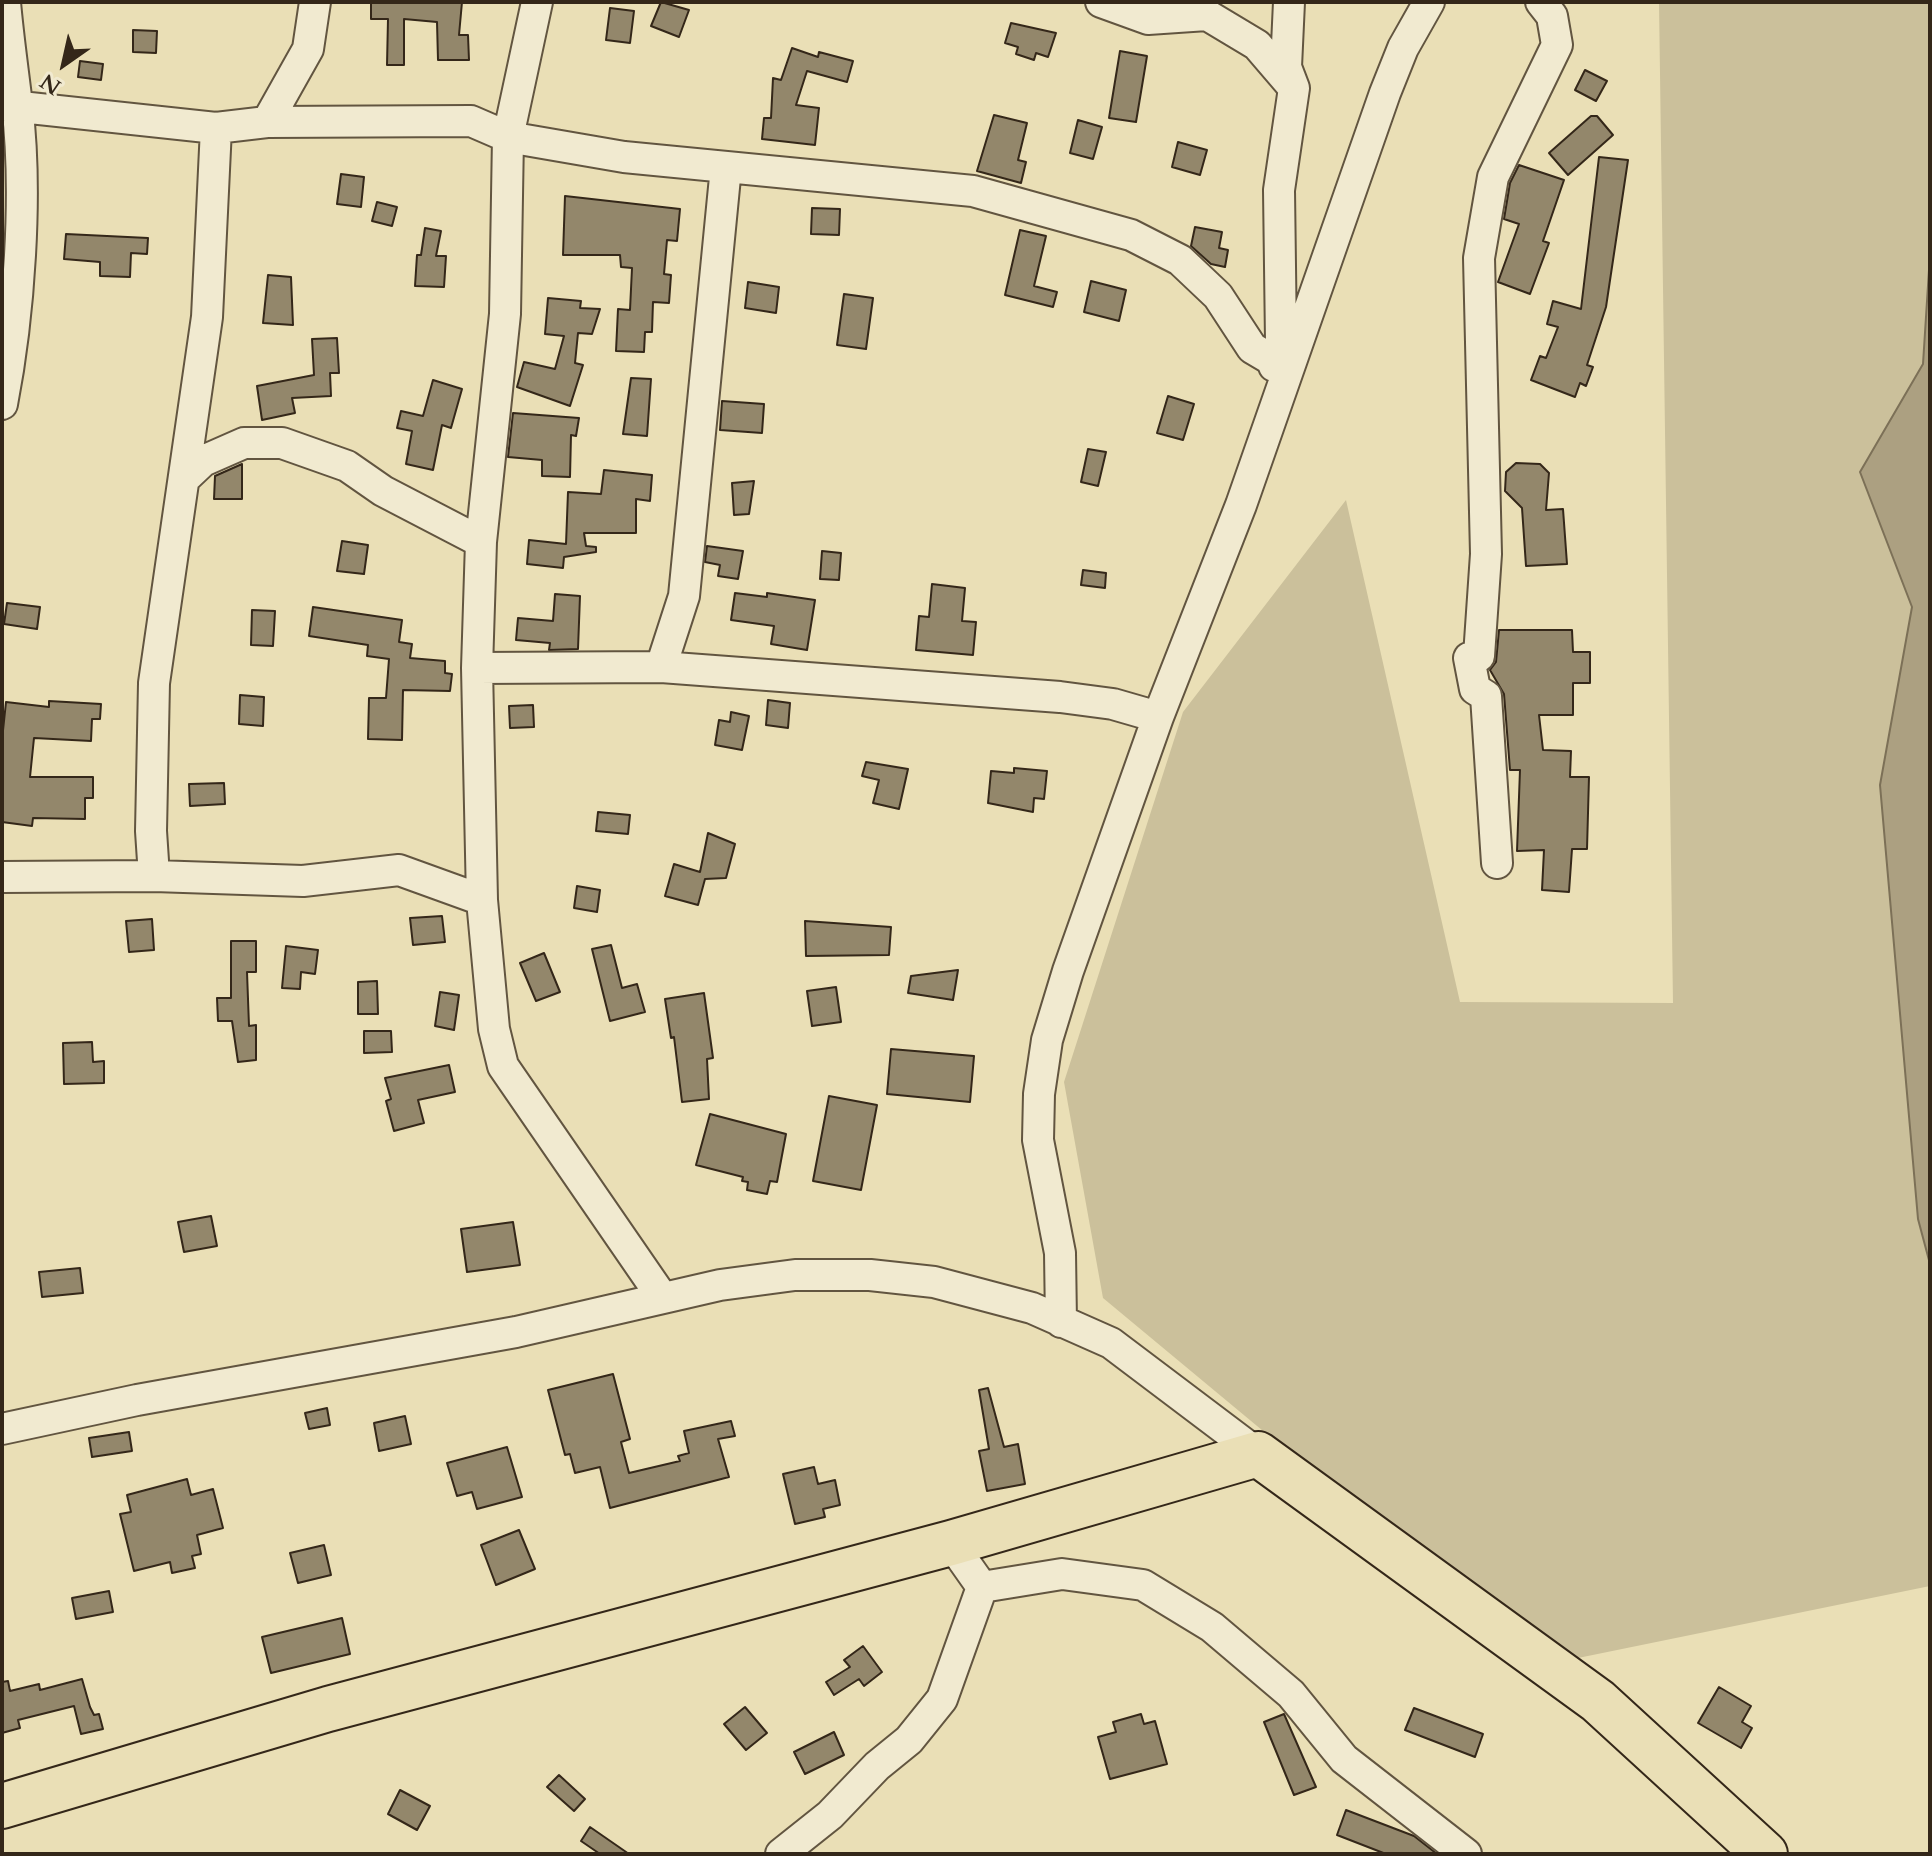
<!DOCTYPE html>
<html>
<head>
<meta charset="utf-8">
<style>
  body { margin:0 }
  #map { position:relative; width:1932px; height:1856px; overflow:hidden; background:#eadfb6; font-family:Cardo,serif }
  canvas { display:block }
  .frame { position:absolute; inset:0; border:4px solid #342719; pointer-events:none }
  .north { position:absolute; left:24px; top:24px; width:80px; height:80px; -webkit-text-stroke:6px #f1ead0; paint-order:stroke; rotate:214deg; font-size:22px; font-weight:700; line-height:32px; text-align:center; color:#342719 }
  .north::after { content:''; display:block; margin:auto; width:28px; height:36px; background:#342719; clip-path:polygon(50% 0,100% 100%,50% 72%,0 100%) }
</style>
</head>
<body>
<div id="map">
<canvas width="1932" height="1856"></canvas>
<div class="frame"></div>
<div class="north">N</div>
</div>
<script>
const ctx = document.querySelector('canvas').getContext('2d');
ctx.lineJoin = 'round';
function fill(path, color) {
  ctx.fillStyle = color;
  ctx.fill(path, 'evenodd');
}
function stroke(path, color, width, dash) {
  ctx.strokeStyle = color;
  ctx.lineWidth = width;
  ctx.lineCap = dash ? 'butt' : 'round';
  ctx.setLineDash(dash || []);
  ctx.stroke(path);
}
fill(new Path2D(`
  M1659,2H1930V254L1924,364L1860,472L1912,607L1880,785L1918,1219L1930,1264V1586L1578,1658L1369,1519L1103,1298L1064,1082L1183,712L1346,500L1460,1002L1673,1003Z`), '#cbc09b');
const water = new Path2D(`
  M1930,254V1264L1918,1219L1880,785L1912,607L1860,472L1923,364Z`);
fill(water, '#aca081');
stroke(water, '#7c7057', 2);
const building = new Path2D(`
  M371,2H462L459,35H468L469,60H438L437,22L404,19V65H387L388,19H371Z
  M661,2L689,10L679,37L651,26Z
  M610,8L634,11L630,43L606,40Z
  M1011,23L1056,33L1048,57L1036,53L1034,60L1016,54L1018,47L1005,43Z
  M133,30L157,31L156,53L133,52Z
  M792,48L818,57L819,52L853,61L847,82L807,71L796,105L819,108L815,145L762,139L764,118H771L773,78L781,80Z
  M1120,51L1147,56L1136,122L1109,118Z
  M80,61L103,64L101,80L78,77Z
  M1585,70L1607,81L1596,101L1575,90Z
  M994,115L1027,123L1018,160L1026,162L1021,183L977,171Z
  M1591,116H1597L1613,135L1568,175L1549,153Z
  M1078,120L1102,127L1093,159L1070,153Z
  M1178,142L1207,150L1200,175L1172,167Z
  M1599,157L1628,160L1606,307L1587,365L1593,367L1586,386L1580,383L1575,397L1531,380L1540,356L1546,358L1558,327L1547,324L1553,301L1581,309Z
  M1519,165L1564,180L1543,241L1549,243L1530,294L1498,282L1519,224L1504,219L1510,183Z
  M341,174L364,177L361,207L337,204Z
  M565,196L680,209L677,241L667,240L664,274L671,275L669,303L653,302L652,332H645L644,352L616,351L618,309L630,310L632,268L621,267L620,255H563Z
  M377,202L397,207L392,226L372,221Z
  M812,208L840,209L839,235L811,234Z
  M1195,227L1222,232L1219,248L1228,250L1225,267L1211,264L1191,246Z
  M425,228L441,231L436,256H446L444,287L415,286L417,255H421Z
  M1020,230L1046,236L1034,286L1057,292L1053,307L1005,295Z
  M66,234L148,238L147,254L131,253L130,277L100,276V262L64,259Z
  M268,275L291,277L293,325L263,323Z
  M1091,281L1126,290L1119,321L1084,312Z
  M748,282L779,287L776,313L745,308Z
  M844,294L873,298L866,349L837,345Z
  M548,298L581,301L580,308L600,309L592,334L578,333L575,363L583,365L570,406L517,387L524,362L555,369L564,336L545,334Z
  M337,338L339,373H330L331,396L292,398L295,413L262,420L257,386L314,375L312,339Z
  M631,378L651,379L647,436L623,434Z
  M433,380L462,389L451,428L442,425L433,470L406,464L412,431L397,428L401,411L423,416Z
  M1168,396L1194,404L1183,440L1157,433Z
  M722,401L764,404L762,433L720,430Z
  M513,413L579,418L576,436L571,435L570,477L542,476V460L508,457Z
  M1088,449L1106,452L1098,486L1081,482Z
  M1516,463L1540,464L1549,473L1546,510L1563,509L1567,564L1526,566L1522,508L1505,491L1506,472Z
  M242,464V499H214L215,476Z
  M604,470L652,475L650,501L636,499V533H584L586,546L596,547V552L564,557L563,568L527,564L529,540L566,544L568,492L601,494Z
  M754,481L749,514L734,515L732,483Z
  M342,541L368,545L364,574L337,571Z
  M707,546L743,551L738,579L718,576L720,565L705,562Z
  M822,551L841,553L839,580L820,579Z
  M1083,570L1106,573L1105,588L1081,585Z
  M932,584L965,588L962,621L976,622L973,655L916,650L919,616L929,617Z
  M735,593L767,597V593L815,600L807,650L771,644L774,626L731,620Z
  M555,594L580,596L578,649L549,650L550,643L516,640L518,618L553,621Z
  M7,603L40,607L37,629L4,624Z
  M313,607L402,620L399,642L412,644L410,658L445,661V673L452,674L450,691L403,690L402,740L368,739L369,698H386L389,659L367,656L368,645L309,636Z
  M252,610L275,611L273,646L251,645Z
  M1499,630H1572L1573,652H1590V683H1573V715H1539L1543,750L1571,751L1570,777H1589L1587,849H1572L1569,892L1542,890L1544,850L1517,851L1520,770H1510L1504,694L1490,670L1496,662Z
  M240,695L264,697L263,726L239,724Z
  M768,700L790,703L788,728L766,725Z
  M49,701L101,704L100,719H92L91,741L34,738L30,777H93V798H85V819L33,818L32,826L2,822V740L6,702L49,707Z
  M533,705L534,727L510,728L509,706Z
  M731,712L749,716L742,750L715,745L719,720L730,722Z
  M866,762L908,769L899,809L873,803L879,780L862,776Z
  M1014,768L1047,771L1044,799L1034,798L1033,812L988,803L991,771L1014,773Z
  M224,783L225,804L190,806L189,784Z
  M598,812L630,815L628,834L596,831Z
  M708,833L735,844L726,878L705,879L698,905L665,896L674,864L700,872Z
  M577,886L600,890L597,912L574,908Z
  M442,916L445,942L413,945L410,918Z
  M152,919L154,950L129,952L126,921Z
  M805,921L891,927L889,955L806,956Z
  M231,941H256V972H247L249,1026L256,1025V1060L238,1062L232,1021H218L217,998H231Z
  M611,945L622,988L637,984L645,1012L610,1021L592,949Z
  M286,946L318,950L315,974L301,972L300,989L282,988Z
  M544,953L560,992L536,1001L520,963Z
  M958,970L953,1000L908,993L911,976Z
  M377,981L378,1014H358V982Z
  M836,987L841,1022L812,1026L807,991Z
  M440,992L459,995L454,1030L435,1026Z
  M704,993L713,1058L707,1059L709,1099L682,1102L674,1037L671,1038L665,999Z
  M364,1031H391L392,1052L364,1053Z
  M92,1042L93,1062L104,1061V1083L64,1084L63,1043Z
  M891,1049L974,1056L970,1102L887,1094Z
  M449,1065L455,1092L418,1100L424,1123L394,1131L386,1101L391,1099L385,1078Z
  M829,1096L877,1105L861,1190L813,1181Z
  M710,1114L786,1134L777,1182L770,1181L767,1194L747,1190L748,1182L742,1181L743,1177L696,1165Z
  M211,1216L217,1246L184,1252L178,1222Z
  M513,1222L520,1265L467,1272L461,1229Z
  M80,1268L83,1293L42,1297L39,1272Z
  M613,1374L630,1439L621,1442L629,1473L680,1461L678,1456L689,1453L684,1431L731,1421L735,1436L718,1439L729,1477L610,1508L600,1467L575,1473L570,1454L565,1455L548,1390Z
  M988,1388L1004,1447L1018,1444L1025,1484L987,1491L979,1451L989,1449L979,1390Z
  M327,1408L330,1425L309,1429L305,1413Z
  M405,1416L411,1444L379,1451L374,1423Z
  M129,1432L132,1451L92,1457L89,1438Z
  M507,1447L522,1497L477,1509L472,1492L457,1496L447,1463Z
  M814,1467L818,1484L835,1480L840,1505L823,1509L825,1517L795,1524L783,1474Z
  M187,1479L191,1495L213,1489L223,1528L197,1535L201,1554L192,1556L195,1568L172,1573L170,1562L134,1571L120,1514L131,1512L127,1495Z
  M519,1530L535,1569L496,1585L481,1545Z
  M324,1545L331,1575L298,1583L290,1553Z
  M109,1591L113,1612L76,1619L72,1598Z
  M342,1618L350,1654L271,1673L262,1637Z
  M863,1646L882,1672L864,1686L859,1679L834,1695L826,1682L850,1667L844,1660Z
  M82,1679L90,1707L94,1715L99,1714L103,1729L81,1734L74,1706L18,1720L20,1728L2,1733V1682L8,1681L10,1691L39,1684L40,1690Z
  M1719,1687L1751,1706L1742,1722L1752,1728L1741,1748L1698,1723Z
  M745,1707L767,1733L746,1750L724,1724Z
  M1414,1708L1483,1734L1475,1757L1405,1730Z
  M1141,1714L1144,1724L1155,1721L1167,1764L1110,1779L1098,1737L1116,1732L1113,1722Z
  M1284,1714L1316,1787L1294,1795L1264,1722Z
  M834,1732L844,1755L805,1774L794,1752Z
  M559,1775L585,1799L574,1811L547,1787Z
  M400,1790L430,1806L417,1830L388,1814Z
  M1346,1810L1414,1836L1437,1854H1386L1337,1835Z
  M590,1827L629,1854H600L581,1841Z`);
fill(building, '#93876b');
stroke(building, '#342719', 2);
const minor = new Path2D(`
  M1101,2L1148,19L1207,15L1257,45L1293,87
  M2,105L216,128L267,122L471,121L508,137L624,157L973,191L1131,235L1180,260L1218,296L1252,348L1274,361
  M267,122L308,49L315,2
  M1274,366L1281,342L1279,190L1294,88L1286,67L1289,2
  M2,404C19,317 28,194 17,105C13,71 8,37 5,2
  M185,478L203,461L244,443H282L347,466L383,491L481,542
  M661,667L684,596L726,167
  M477,668L661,667L1060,697L1113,704L1158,717
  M1497,863L1486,696L1475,689L1469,658L1479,656L1486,554L1479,258L1493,177L1557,45L1552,16L1541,2
  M154,876L151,831L154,683L207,317L216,128
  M2,877L154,876L303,881L399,870L482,900L494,1029L503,1066L662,1297
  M482,900L477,668L481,542L505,314L508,137L537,2
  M1061,1322L1060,1253L1038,1140L1039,1094L1047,1040L1068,971L1158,717L1241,505L1385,93L1403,48L1429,2
  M2,1429L137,1400L516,1332L720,1285L795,1275H870L934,1282L1032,1308L1111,1343L1258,1454
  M982,1587L1062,1574L1143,1585L1212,1627L1291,1694L1344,1759L1466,1854
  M781,1854L830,1815L877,1766L909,1740L942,1699L982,1587L951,1543`);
const highway = new Path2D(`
  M2,1806L328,1709L951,1543L1258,1454L1598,1701L1765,1854`);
stroke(minor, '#625540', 34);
stroke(highway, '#342719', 48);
stroke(minor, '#f1ead0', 30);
stroke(highway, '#eadfb6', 44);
</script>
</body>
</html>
